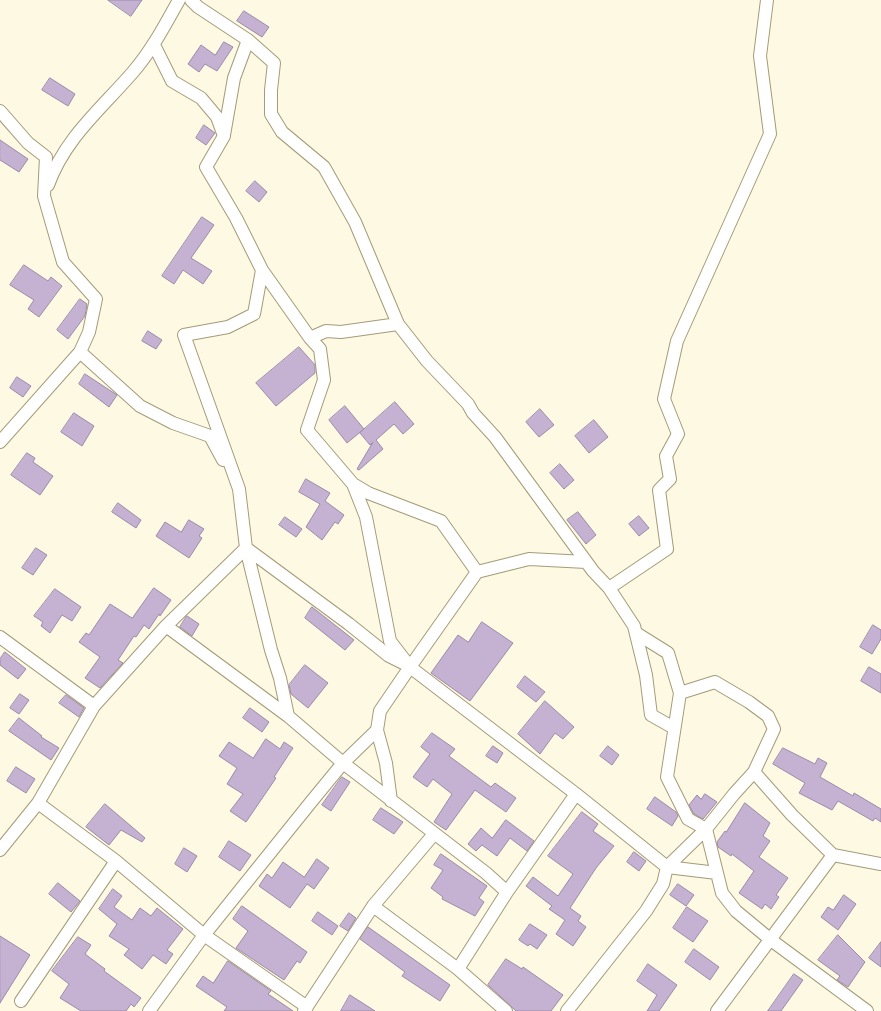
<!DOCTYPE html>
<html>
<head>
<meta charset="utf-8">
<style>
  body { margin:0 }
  canvas { display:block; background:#fef9e3 }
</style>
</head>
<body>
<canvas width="881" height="1011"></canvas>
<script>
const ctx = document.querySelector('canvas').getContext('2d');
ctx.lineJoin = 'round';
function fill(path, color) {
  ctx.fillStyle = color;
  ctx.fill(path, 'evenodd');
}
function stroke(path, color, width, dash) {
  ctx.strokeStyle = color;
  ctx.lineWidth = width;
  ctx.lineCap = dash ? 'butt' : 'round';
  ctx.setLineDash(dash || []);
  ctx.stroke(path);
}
const building = new Path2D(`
  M108,0H142L131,16Z
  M244,11L269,27L262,37L237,21Z
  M224,42L233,47L217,71L205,64L199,72L188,64L201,45L215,55Z
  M50,78L75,94L68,106L42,90Z
  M204,125L215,133L206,145L196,138Z
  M0,140L28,159L19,172L0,160Z
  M255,181L267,192L259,202L246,191Z
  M202,217L214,225L191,258L212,271L203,284L183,270L174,284L162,276Z
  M24,265L48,281L51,277L62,286L39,317L28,309L34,300L10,285Z
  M80,299L87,304L85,316L68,339L57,330Z
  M148,331L162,340L156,349L142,341Z
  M299,347L315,365V373L276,406L256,383Z
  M85,374L117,395L109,407L79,384Z
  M17,377L31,386L23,397L10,388Z
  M395,402L414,424L403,434L394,424L376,440L383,449L359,470L357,469L373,442L370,445L360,433Z
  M345,406L364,429L347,443L329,420Z
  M540,409L554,425L539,437L526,422Z
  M74,413L94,426L82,446L61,432Z
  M594,420L608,437L589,453L575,436Z
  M27,453L35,458L33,462L53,476L40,495L11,475Z
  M560,464L574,480L564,489L550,473Z
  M306,479L330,493L325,501L344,515L338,524L335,522L322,540L306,527L320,504L299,492Z
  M118,503L141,520L136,528L112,512Z
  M578,512L596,535L586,544L567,520Z
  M639,516L649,528L639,536L629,524Z
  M285,517L302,529L296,537L279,525Z
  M189,520L204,529L199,536L202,538L189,558L156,536L165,522L181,532Z
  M36,548L47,555L33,575L22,568Z
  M154,588L171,600L160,616L159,614L149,629L144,625L136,637L134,636L118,660L123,663L100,688L85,678L100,657L79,642L86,633L89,635L110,604L132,618Z
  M55,589L81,607L72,621L62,615L50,633L41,626L43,622L34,616Z
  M312,607L354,640L345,650L305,618Z
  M187,616L199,624L192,636L180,627Z
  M482,622L513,643L470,701L431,673L458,635L468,642Z
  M873,625L881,630V639L872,654L860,647Z
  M5,652L26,669L18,679L0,665V659Z
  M305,665L328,683L308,708L291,694L289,685Z
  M869,667L881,674V693L861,681Z
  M525,676L545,692L536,702L517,687Z
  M20,694L29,700L19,714L10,708Z
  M66,695L84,708L79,717L59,703Z
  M545,701L574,727L563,739L555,733L540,754L518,734Z
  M250,708L269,722L262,732L243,718Z
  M19,718L42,736L41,737L59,748L51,760L9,731Z
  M432,733L455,749L449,756L491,787L495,783L516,798L506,812L475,790L446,830L434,822L452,794L433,779L427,787L413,777L430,754L421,747Z
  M266,739L280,749L284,742L293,748L274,777L276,778L246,822L230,811L243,794L227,784L237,768L219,756L229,742L253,758Z
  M493,746L503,753L497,763L486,756Z
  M608,746L619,755L612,765L600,756Z
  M783,748L815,764L818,758L827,763L820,777L853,796L854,793L881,809V822L875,818L873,821L838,801L832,810L799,793L805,783L773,764Z
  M16,767L35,779L26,793L7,781Z
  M342,777L350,782L331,811L322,805Z
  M705,794L717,802L703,819L694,814L689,805L697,795L701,799Z
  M655,797L676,812L678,816L672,826L647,809Z
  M745,803L770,823L763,836L770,841L759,857L788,878L776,895L779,897L771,909L765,904L762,909L739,893L754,871L732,854L731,856L718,847L717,842L725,831L726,832Z
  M105,804L145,838L142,842L121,830L109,845L86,827Z
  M381,808L403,822L394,834L373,820Z
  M582,812L598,824L593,831L614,846L596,868L570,908L581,916L578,921L586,927L573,946L556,934L565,920L549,909L552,906L526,886L533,877L558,896L573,874L548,856Z
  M506,820L534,841L527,851L510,838L497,856L482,845L476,851L468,844L481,828L492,838Z
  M229,841L251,855L240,871L219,857Z
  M184,848L197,856L187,872L175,864Z
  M634,852L646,861L639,871L627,862Z
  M441,854L487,886L479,898L484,902L475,916L442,899L443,897L431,888L443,870L434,865Z
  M317,859L329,868L314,889L307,884L290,908L259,886L267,874L272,878L283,862L304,877Z
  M58,883L80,901L71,912L49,894Z
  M678,884L694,895L686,906L670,895Z
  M113,889L122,896L114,907L132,920L140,908L151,916L157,908L183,929L167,950L173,954L166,964L153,955L142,969L124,955L129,949L109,936L117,924L99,909Z
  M844,895L856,904L838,930L821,917L828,907L833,910Z
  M242,906L307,952L300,963L297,961L284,980L236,948L248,931L233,919Z
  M687,907L708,921L693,942L673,928Z
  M318,912L338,926L332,935L312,921Z
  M349,913L356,918L348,931L340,926Z
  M530,924L547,935L537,949L530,944L528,946L519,940Z
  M368,927L450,985L440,1001L402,976L405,972L360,939Z
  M838,935L865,962L848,987L837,980L840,976L818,960Z
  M0,936L30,955L0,1003Z
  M78,937L91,945L85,954L105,969L104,971L141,998L134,1007L131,1004L126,1011H81L60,998L69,984L52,971Z
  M881,942V967L869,958Z
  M694,949L719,967L710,980L685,962Z
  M506,959L522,969L523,967L563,995L551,1011H516L488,985Z
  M228,961L271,991L268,994L293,1011H224L227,1007L196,986L203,976L213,983Z
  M648,964L677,985L659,1011H647L657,995L637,981Z
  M794,974L803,980L781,1011H768Z
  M350,995L375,1011H341Z`);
fill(building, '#c5b2d2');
stroke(building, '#9c8aa9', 1);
const street = new Path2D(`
  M191,0L198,7L248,40L274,63L271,90V114L282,132L324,167L355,222L398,324
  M154,45L172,81L201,98L217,117L224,136L206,167L236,218L262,270L310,338L326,331L341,332L398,324L427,361L468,404L473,413L495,437L593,571L609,588L667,549L659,490L670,479L666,456L678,434L664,399L677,341L770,134L760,56L767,0
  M0,111L28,143L46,157L44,196L63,262L96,299L89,332L80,352L140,406L173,423L210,436L223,460
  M224,135L234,78L248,40
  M48,185C65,138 101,109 133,72C152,50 165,25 179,0
  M262,270L254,314L228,327L184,335L239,489L246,548L271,650L280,678L288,716
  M310,338L320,349L324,380L307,430L353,484L368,493L441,521L477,572
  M0,442L80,352
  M609,588L634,626L646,675L651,715L674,728
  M166,626L288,716L343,763L486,873L507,892
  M636,633L668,653L680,693L667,777L688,819L706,829L667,867L717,873
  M0,637L94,706
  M680,693L715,682L749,702L768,716L774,729L754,772L792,815L833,855L881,864
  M377,730L386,763L391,801
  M754,772L734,794L706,829L722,893L736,911L771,940L867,1011
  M38,803L116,861L204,935L307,1007
  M0,850L38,803L94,706L166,626L246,548L349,624L389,656L407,665
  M373,906L458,969L506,1011
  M458,969L507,892L576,794
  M21,1001L116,861
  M149,1011L204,935L311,802L343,763L377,730L380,711L410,667L390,641L366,517L353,484
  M304,1011L373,906L434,834
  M567,1011L646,911L663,884L667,867L576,794L410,667L477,572L529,559L586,562
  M717,1011L833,855`);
stroke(street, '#a49b78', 14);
stroke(street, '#fff', 12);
</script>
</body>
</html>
